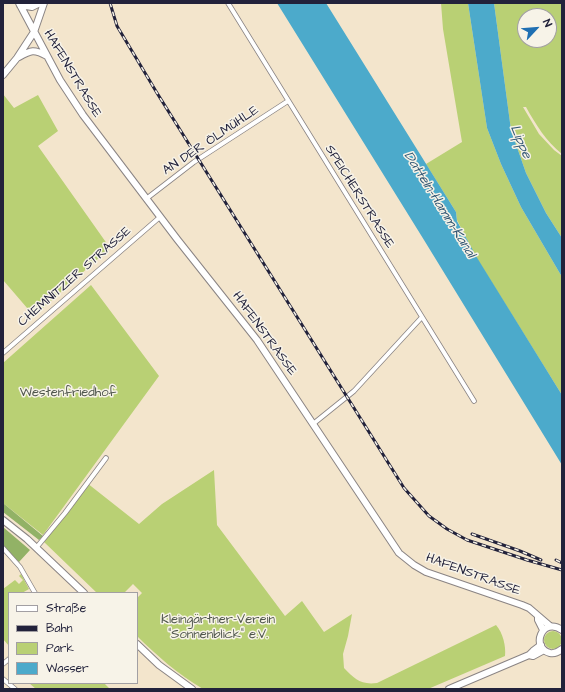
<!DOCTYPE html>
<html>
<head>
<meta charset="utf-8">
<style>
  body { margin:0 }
  #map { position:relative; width:565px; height:692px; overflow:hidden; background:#f3e5cc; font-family:"Architects Daughter",sans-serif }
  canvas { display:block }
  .frame { position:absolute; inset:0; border:4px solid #22223b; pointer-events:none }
  .legend { position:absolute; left:8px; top:592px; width:130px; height:92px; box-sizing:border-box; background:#f7f3e8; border:1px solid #a29fa3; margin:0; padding:5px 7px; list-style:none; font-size:12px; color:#22223b }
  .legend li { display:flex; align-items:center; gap:8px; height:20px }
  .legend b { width:20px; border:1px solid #a29fa3 }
  .north { position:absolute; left:517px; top:8px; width:40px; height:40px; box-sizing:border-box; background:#f7f3e8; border:1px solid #a29fa3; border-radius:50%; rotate:64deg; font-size:11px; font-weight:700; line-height:16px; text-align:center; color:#22223b }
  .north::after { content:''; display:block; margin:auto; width:14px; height:18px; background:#1f6fb2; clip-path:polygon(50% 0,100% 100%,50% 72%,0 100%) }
</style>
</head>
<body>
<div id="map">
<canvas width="565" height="692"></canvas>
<div class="frame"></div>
<ul class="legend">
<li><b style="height:5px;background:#fff"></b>Straße</li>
<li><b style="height:5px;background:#22223b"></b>Bahn</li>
<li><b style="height:11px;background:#b9d074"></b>Park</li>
<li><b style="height:11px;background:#4caacb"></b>Wasser</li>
</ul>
<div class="north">N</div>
</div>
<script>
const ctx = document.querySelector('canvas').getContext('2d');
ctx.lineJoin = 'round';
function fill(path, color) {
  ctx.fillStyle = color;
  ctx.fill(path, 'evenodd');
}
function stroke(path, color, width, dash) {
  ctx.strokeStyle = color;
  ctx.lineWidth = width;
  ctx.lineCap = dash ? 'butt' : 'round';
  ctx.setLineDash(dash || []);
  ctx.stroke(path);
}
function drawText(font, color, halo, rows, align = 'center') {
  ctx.font = font + ' "Architects Daughter",sans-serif';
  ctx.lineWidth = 3;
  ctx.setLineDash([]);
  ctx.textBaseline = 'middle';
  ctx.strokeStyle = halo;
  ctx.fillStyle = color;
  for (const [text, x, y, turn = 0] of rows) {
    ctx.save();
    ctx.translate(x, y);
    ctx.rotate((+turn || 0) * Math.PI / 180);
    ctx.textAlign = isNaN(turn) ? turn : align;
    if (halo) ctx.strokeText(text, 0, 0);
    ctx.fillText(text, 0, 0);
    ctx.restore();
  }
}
fill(new Path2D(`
  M441,3H468L487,128L501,164L521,207L562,277V395L476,257L457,220L456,212L426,164L462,142L443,29Z
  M494,3H562V154C546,141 536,125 526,107H523L539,134L554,150L562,156V238L546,213L526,173L511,130ZM525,16H549V40H525Z
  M3,94L14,108L38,95L58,131L38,146L110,248L34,316L3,280Z
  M91,285L159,376L43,535L3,503V363Z
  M214,470L217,525L285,616L302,601L324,632L352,614L348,636L343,654L344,668C355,679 360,685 377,683L496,625C503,633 506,646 505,656L428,689H203C178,674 157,656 137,636V598L142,593L133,584L124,593H97L44,542L87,483L139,524L162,504Z
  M21,574L29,589L22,593H9V646L3,639V589L15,580L19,584L23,580L19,576Z
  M544 640a9 9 0 1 1 18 0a9 9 0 1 1-18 0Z
  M29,683H104L110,689H36Z`), '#b9d074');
fill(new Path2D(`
  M3,503L43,536L39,540L3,512Z
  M3,527L30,550L19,562L3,546Z`), '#92b266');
fill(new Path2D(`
  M277,3H326L456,212L457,221L476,256L562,395V465L424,240Z
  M468,3H494L511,130L526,173L546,213L562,238V277L521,207L501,164L487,128Z`), '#4caacb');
const street = new Path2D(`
  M228,3L474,401
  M146,199L194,162L288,101
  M3,353L160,217
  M313,424L354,391L422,317
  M3,548L20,567L35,593
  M36,548L65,513L106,458
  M3,664L9,659
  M3,679L15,689`);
const secondary = new Path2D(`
  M19,3L60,80L83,115L177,239L257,340L399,553L414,565L426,572L522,605L529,608L550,626
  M20,5L32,7L40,3
  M19,57C31,50 34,49 47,56
  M3,75L17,58L34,32L44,3
  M3,520L27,539L84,593
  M538,617V620L543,630
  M562,630C542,616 530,648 550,653C555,654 558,652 562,649
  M137,644L159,665L192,689
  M529,655L533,651L541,645
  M449,689L529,655L533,656L544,650`);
stroke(street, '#8a8484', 5.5);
stroke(secondary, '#8a8484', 8);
stroke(street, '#fff', 4);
stroke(secondary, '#fff', 6);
const rail = new Path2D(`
  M110,3L117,26L157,93L404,488L429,516L447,529L467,540L527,560L562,570
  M472,534L520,551L541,560
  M556,560L562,563`);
stroke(rail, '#22223b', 3);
stroke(rail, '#f7f3e8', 1.5, [4.5]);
drawText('13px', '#22223b', '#f7f3e8', [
  ["HAFENSTRASSE",72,74,59],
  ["AN DER ÖLMÜHLE",211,141,-34],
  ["SPEICHERSTRASSE",359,197,58],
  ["CHEMNITZER STRASSE",75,277,-41],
  ["HAFENSTRASSE",264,334,54],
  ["HAFENSTRASSE",473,575,20]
]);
drawText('13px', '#4f564c', '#f7f3e8', [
  ["Westenfriedhof",68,393],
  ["Kleingärtner-Verein",218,620],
  ["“Sonnenblick” e.V.",218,635]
]);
drawText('italic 14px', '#335875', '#f7f3e8', [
  ["Lippe",520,142,67],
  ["Datteln-Hamm-Kanal",439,205,58]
]);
</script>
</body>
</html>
